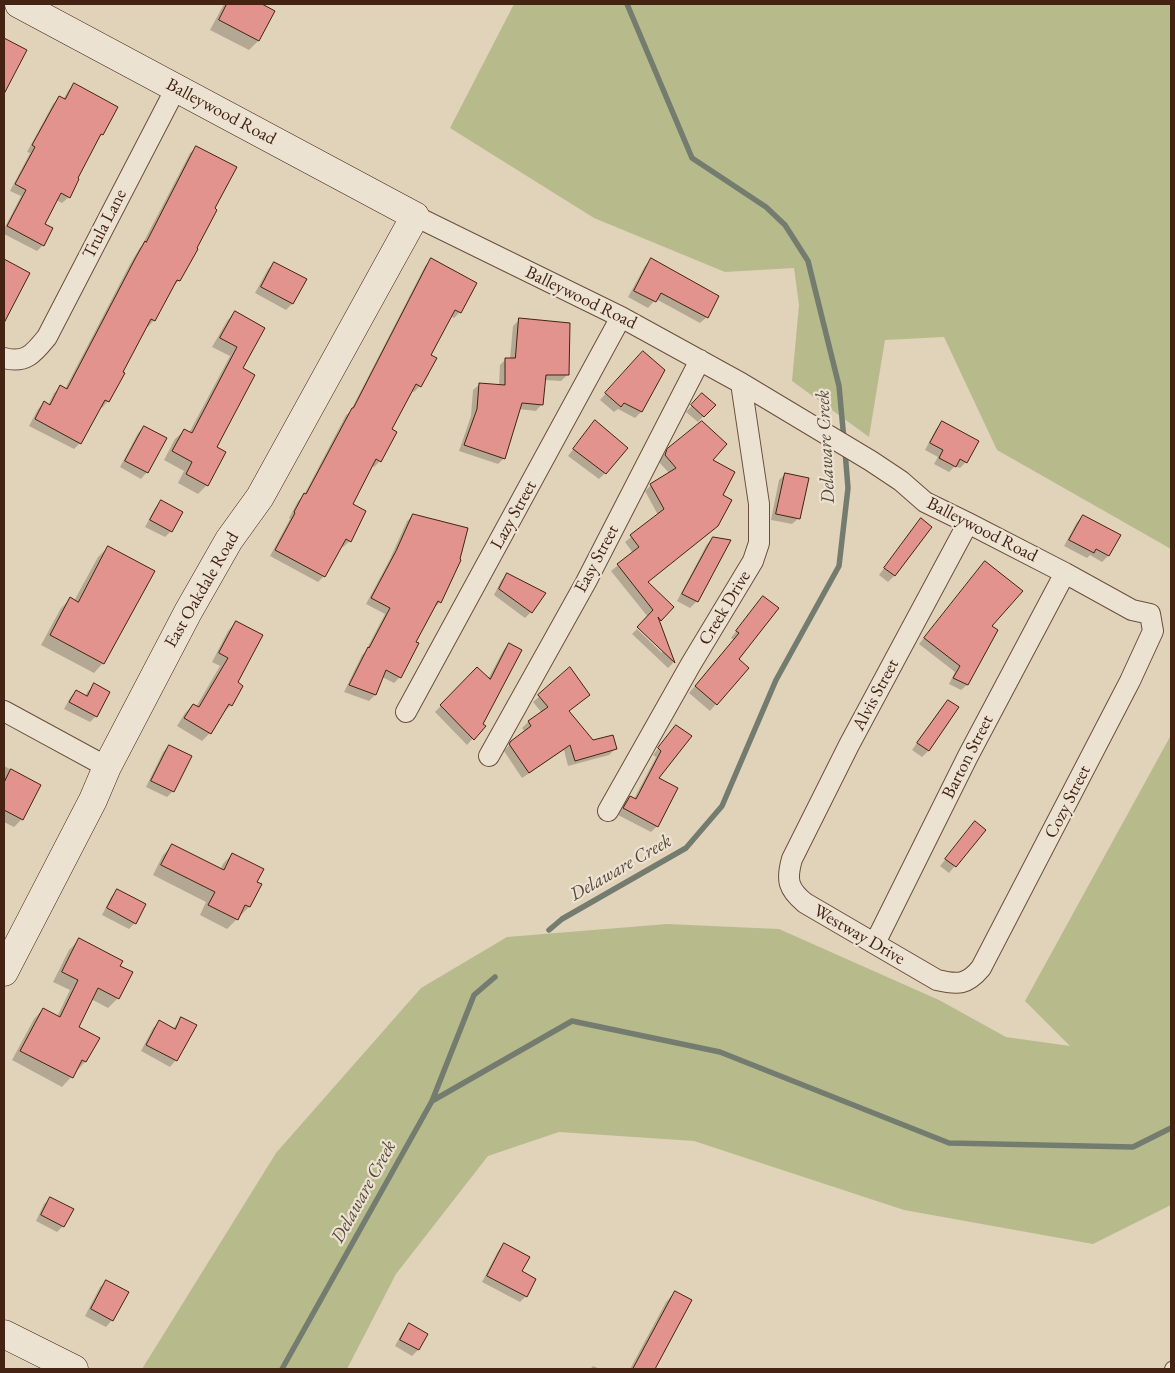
<!DOCTYPE html>
<html>
<head>
<meta charset="utf-8">
<style>
  body { margin:0 }
  #map { position:relative; width:1175px; height:1373px; overflow:hidden; background:#e1d3ba; font-family:"EB Garamond",serif }
  canvas { display:block }
  .frame { position:absolute; inset:0; border:5px solid #442312; pointer-events:none }
</style>
</head>
<body>
<div id="map">
<canvas width="1175" height="1373"></canvas>
<div class="frame"></div>
</div>
<script>
const ctx = document.querySelector('canvas').getContext('2d');
ctx.lineJoin = 'round';
function fill(path, color) {
  ctx.fillStyle = color;
  ctx.fill(path, 'evenodd');
}
function stroke(path, color, width, dash) {
  ctx.strokeStyle = color;
  ctx.lineWidth = width;
  ctx.lineCap = dash ? 'butt' : 'round';
  ctx.setLineDash(dash || []);
  ctx.stroke(path);
}
function drawText(font, color, halo, rows, align = 'center') {
  ctx.font = font + ' "EB Garamond",serif';
  ctx.lineWidth = 4.5;
  ctx.setLineDash([]);
  ctx.textBaseline = 'middle';
  ctx.strokeStyle = halo;
  ctx.fillStyle = color;
  for (const [text, x, y, turn = 0] of rows) {
    ctx.save();
    ctx.translate(x, y);
    ctx.rotate((+turn || 0) * Math.PI / 180);
    ctx.textAlign = isNaN(turn) ? turn : align;
    if (halo) ctx.strokeText(text, 0, 0);
    ctx.fillText(text, 0, 0);
    ctx.restore();
  }
}
fill(new Path2D(`
  M514,4H1171V549L997,450L944,337L885,340L869,437L792,381L799,305L794,268L725,272L594,218L450,128Z
  M1171,735V1205L1093,1244L904,1210L694,1141L559,1132L488,1156L396,1274L347,1369H142L276,1153L421,988L507,937L667,924L779,929L939,1000L1006,1037L1070,1046L1025,1001Z`), '#b7bb8c');
fill(new Path2D(`
  M224,4H263L262,5L274,12L258,41L249,50L210,30Z
  M74,84L102,134L98,138L69,197L62,203L56,200L43,225V245L37,251L4,234V229L21,196L10,191L30,153L27,152L53,104L59,98L63,100L68,91Z
  M197,147L214,209L179,280L173,287L154,320L148,327L146,326L108,401L102,408L100,406L80,443L74,449L29,426L38,409L44,403L48,405L54,393L61,387L65,389L130,264L139,249L142,245L190,153Z
  M4,260L28,274L7,313L4,317Z
  M431,260L460,312L454,318L450,316L430,355L420,386L414,392L412,391L391,430L380,461L374,467L372,466L351,505L350,541L343,547L341,546L324,576L318,582L270,556L290,519L289,518L298,501L304,495L346,415L350,412L425,266Z
  M651,260L707,317L700,323L656,299L648,308L628,297L645,266Z
  M274,263L305,280L292,304L286,310L255,293L268,269Z
  M235,312L241,369L215,447L207,485L198,494L178,483L184,471L164,460L175,439L184,431L189,433L230,356L212,347L227,321Z
  M519,320L568,374L561,381L545,380L542,404L536,411L519,409L504,458L498,464L459,451L471,416L473,390L480,384L499,386L500,365L506,359H510L513,326Z
  M637,358L663,370L641,412L635,418L618,409L614,412L600,400Z
  M702,395L714,405L698,422L686,412Z
  M595,422L605,473L599,479L568,456L589,428Z
  M942,423L966,462L960,468L955,466L949,472L934,464L938,457L925,450L936,429Z
  M144,427L147,472L141,479L120,467L138,433Z
  M668,450L711,461L721,495L646,583L673,607L659,622L673,663L668,668L632,634L637,629L662,653V649L648,617L611,571L633,553L625,542L658,515L645,491L651,485L669,473L659,462L662,457Z
  M785,474L799,518L792,524L771,520L779,480Z
  M161,502L171,531L165,537L145,527L155,508Z
  M413,515L440,602L434,608H433L415,642L400,677L394,683L382,677L375,695L369,701L344,692L362,655L365,652L385,614L366,604L390,559L407,521Z
  M1083,516L1119,535L1108,556L1102,562L1090,555L1087,558L1064,546L1077,522Z
  M921,520L930,527L894,576L888,582L879,575L915,526Z
  M713,538L729,541L697,601L690,608L677,601L707,544Z
  M108,547L103,663L94,673L41,645L61,608L70,599L74,601L98,557Z
  M980,569L990,627L996,630L967,685L961,690L949,684L955,672L919,644Z
  M507,574L531,612L525,618L494,595L501,581Z
  M763,597L737,659L747,668L710,711L689,693L734,640L731,638L757,604Z
  M236,622V683L231,705L223,713L210,733L202,741L177,726L185,713L193,705L196,707L220,666L212,662L228,631Z
  M509,644L481,724L484,726L467,745L435,712L477,669L488,679L503,651Z
  M570,669L589,695L568,712L593,742L615,749L609,755L568,766L564,750L522,778L504,751L512,742L525,732L522,728L528,722L542,713L533,702Z
  M95,685L96,716L90,722L64,709L70,698L76,691L85,696L88,691Z
  M948,701L958,708L928,751L922,757L912,750L942,707Z
  M676,726L658,778L657,826L651,832L618,815L624,803L630,797L634,799L656,757L653,755Z
  M169,746L173,791L167,797L146,787L163,752Z
  M4,766L40,785L22,819L14,827L4,822Z
  M975,823L984,830L949,873L940,866Z
  M173,845L220,870L223,864L232,854L255,882L260,885L249,907L227,929L200,915L206,902L153,875L163,855Z
  M117,891L135,923L129,929L102,915L111,897Z
  M79,940L118,967V998L108,1008L91,999L77,1027L85,1062L62,1087L12,1060L34,1019L43,1009L57,1017L70,990L53,982L69,950Z
  M181,1018L176,1060L170,1067L141,1051L153,1028L159,1022L173,1029Z
  M51,1198L63,1226L57,1232L36,1221L44,1204Z
  M504,1244L526,1296L520,1302L482,1282L498,1251Z
  M107,1281L112,1320L106,1327L85,1316L100,1287Z
  M675,1292L690,1300L654,1369H630L666,1302Z
  M409,1325L427,1334L418,1350L412,1356L395,1346L403,1331Z
  M593,1366L600,1369H590Z`), '#0003');
stroke(new Path2D(`
  M627,4L692,158L766,207L785,225L808,261L839,386L844,440
  M549,930L562,919L686,848L722,806L776,680L839,566L848,488L845,451
  M432,1101L572,1021L720,1052L949,1143L1133,1147L1171,1128
  M282,1369L432,1101L474,995L495,977`), '#747c6f', 5.5);
const building = new Path2D(`
  M227,4H262L275,11L259,41L219,20Z
  M4,38L27,50L4,94Z
  M74,83L118,107L103,135L101,134L78,178L79,179L70,198L61,193L45,224L53,228L44,246L7,226L26,190L15,184L35,147L32,145L59,96L65,99Z
  M196,146L237,167L215,208L217,210L197,248L198,249L180,281L177,280L155,321L151,319L123,372L125,373L109,402L105,400L81,444L35,419L44,401L50,405L60,385L67,389L136,257L145,241L146,242Z
  M431,258L477,283L461,313L455,310L431,355L437,358L421,387L416,384L392,429L397,432L381,462L376,459L353,504L366,511L351,542L346,539L325,577L275,550L295,513L294,512L304,493L306,494L352,408H353Z
  M651,258L719,296L708,318L661,293L656,302L634,291Z
  M4,259L30,273L4,323Z
  M274,262L307,279L293,304L261,287Z
  M235,311L265,328L243,368L255,375L217,447L226,452L208,486L186,474L192,462L172,451L184,429L192,433L237,347L220,338Z
  M519,318L570,323L569,375H546L543,405L522,403L505,459L464,445L477,409L479,383L505,385V358H515Z
  M643,351L665,370L642,412L624,403L621,407L605,393Z
  M702,393L716,405L704,417L691,405Z
  M595,420L628,448L606,474L573,449Z
  M702,421L727,444L713,460L735,472L723,495L732,500L718,526L648,582L674,607L661,621L658,617L675,663L637,627L653,610L617,564L639,547L630,535L664,509L650,484L676,468L665,455L667,449Z
  M942,421L979,441L967,463L960,459L956,467L939,458L943,450L930,443Z
  M144,426L167,438L148,473L125,461Z
  M785,473L809,478L800,519L776,514Z
  M161,500L183,512L172,532L150,520Z
  M413,514L468,528L460,559L461,560L441,603L438,601L416,642L419,643L401,678L386,670L376,695L349,685L368,647L369,648L390,608L371,598L396,551Z
  M1083,515L1121,535L1109,556L1096,549L1094,553L1069,540Z
  M921,518L932,527L895,576L884,568Z
  M713,537L731,540L698,602L682,594Z
  M108,546L155,571L104,664L50,635L70,597L78,602Z
  M985,561L1023,591L992,626L998,630L968,685L953,678L960,666L924,638Z
  M507,573L546,593L532,613L499,589Z
  M763,596L779,608L739,659L749,668L717,705L695,686L739,633L736,631Z
  M236,621L263,635L238,682L243,686L232,706L229,704L211,734L184,718L193,704L199,707L228,658L219,653Z
  M509,643L522,650L483,724L486,726L474,740L440,705L477,667L490,679Z
  M570,667L590,695L569,711L593,740L613,735L617,749L575,761L570,745L529,773L509,744L511,741L531,726L528,721L548,707L538,695Z
  M94,683L110,692L97,717L69,702L76,690L87,696Z
  M948,700L959,707L929,751L917,743Z
  M676,725L692,736L659,778L678,788L658,827L623,808L630,796L636,799L661,751L658,748Z
  M169,745L192,756L174,792L151,781Z
  M11,769L41,785L23,820L4,810V783Z
  M975,821L986,830L956,867L945,859Z
  M172,844L224,870L232,853L264,869L257,882L262,884L250,907L245,905L238,920L208,905L215,892L161,865Z
  M117,889L146,904L136,924L107,908Z
  M79,938L123,961L120,966L133,972L119,999L98,988L79,1027L100,1038L86,1062L82,1060L73,1078L20,1051L43,1008L60,1017L78,980L62,972Z
  M181,1017L197,1025L177,1061L146,1045L159,1020L175,1029Z
  M50,1197L74,1209L64,1227L41,1215Z
  M504,1243L530,1257L522,1271L536,1279L527,1297L487,1276Z
  M106,1280L129,1292L113,1321L91,1309Z
  M675,1291L692,1300L655,1369H633Z
  M409,1323L428,1334L419,1350L400,1340Z`);
fill(building, '#e2938e');
stroke(building, '#442312', 1);
const lane = new Path2D(`
  M1170,1369L1171,1367`);
const street = new Path2D(`
  M415,216L621,317L741,383L871,461L901,481L925,502L968,523L1065,573L1132,610L1150,614L1153,631L1130,681L981,968C967,985 958,985 937,980L805,903C788,889 786,880 792,859L849,745L968,523
  M4,358C26,364 34,353 47,337L176,88
  M4,711L107,767
  M406,712L621,317
  M489,756L586,582L700,360
  M608,811L691,664L753,561L759,543V504L741,383
  M875,943L968,756L1065,573`);
const secondary = new Path2D(`
  M4,972L93,800L107,767L188,612L229,540L260,497L415,216L19,4
  M4,1334L74,1369`);
stroke(lane, '#6b4f3c', 12);
stroke(street, '#6b4f3c', 22);
stroke(secondary, '#442312', 29);
stroke(lane, '#ece2d2', 10);
stroke(street, '#ece2d2', 20);
stroke(secondary, '#ece2d2', 28);
drawText('18px', '#442312', '#ece2d2', [
  ["Balleywood Road",221,112,28],
  ["Trula Lane",105,224,-63],
  ["Balleywood Road",581,298,26],
  ["Lazy Street",514,515,-61],
  ["Balleywood Road",982,530,27],
  ["Easy Street",597,559,-62],
  ["East Oakdale Road",202,590,-60],
  ["Creek Drive",725,608,-59],
  ["Alvis Street",876,695,-62],
  ["Barton Street",968,757,-63],
  ["Cozy Street",1068,802,-63],
  ["Westway Drive",859,935,30]
]);
drawText('italic 19px', '#584839', '#ece2d2', [
  ["Delaware Creek",826,447,-93],
  ["Delaware Creek",621,868,-30],
  ["Delaware Creek",364,1192,-61]
]);
</script>
</body>
</html>
